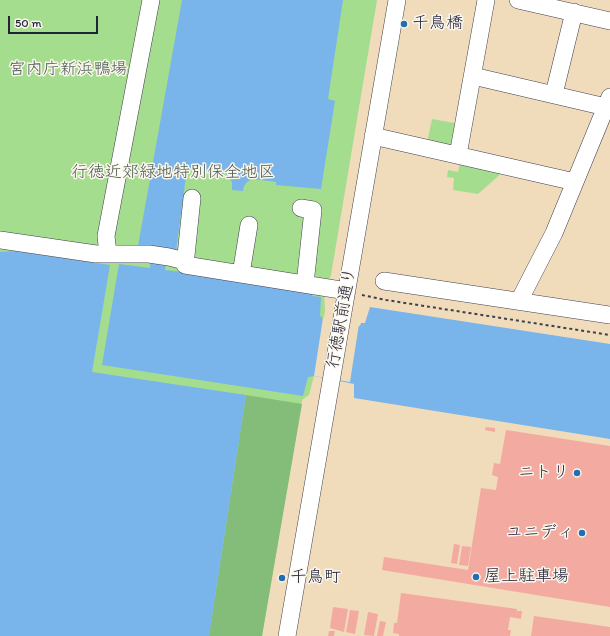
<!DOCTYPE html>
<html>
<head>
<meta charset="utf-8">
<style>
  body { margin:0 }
  #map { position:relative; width:610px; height:636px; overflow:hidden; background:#f0dcbb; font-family:Itim,sans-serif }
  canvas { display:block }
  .scale { position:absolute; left:8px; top:16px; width:90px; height:18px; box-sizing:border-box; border:2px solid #22223b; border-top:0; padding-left:5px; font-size:12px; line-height:14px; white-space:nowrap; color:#22223b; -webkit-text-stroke:3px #fbf7ec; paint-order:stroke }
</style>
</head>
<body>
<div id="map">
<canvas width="610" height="636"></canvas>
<div class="scale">50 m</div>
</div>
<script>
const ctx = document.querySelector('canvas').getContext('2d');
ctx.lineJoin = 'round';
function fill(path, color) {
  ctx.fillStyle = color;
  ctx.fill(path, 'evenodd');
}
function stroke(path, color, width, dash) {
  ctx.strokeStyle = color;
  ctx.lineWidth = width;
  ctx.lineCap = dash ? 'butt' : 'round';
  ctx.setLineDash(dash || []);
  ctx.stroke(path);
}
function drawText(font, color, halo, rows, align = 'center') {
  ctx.font = font + ' Itim,"Klee One",sans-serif';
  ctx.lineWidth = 3;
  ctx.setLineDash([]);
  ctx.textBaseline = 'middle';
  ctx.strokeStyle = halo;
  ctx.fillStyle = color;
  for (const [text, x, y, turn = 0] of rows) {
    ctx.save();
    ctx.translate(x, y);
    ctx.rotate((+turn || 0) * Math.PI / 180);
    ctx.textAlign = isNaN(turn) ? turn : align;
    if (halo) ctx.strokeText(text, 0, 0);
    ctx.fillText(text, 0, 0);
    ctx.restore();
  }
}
fill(new Path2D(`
  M0,0H377L331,275L324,293L325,311L314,376L309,395L302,400L262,636H0Z
  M432,119L460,124L455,148L427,143Z
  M460,162L504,171L478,194L453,190L454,178L447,177L448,170L458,172Z`), '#a5dd8e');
fill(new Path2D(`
  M246,395L302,404L262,636H209Z`), '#84bc79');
fill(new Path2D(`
  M182,0H343L328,99L335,101L321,189L276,185V182L254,179C247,180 244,184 243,191L232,190V182L226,174L187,169L176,251L168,250L165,270L249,280L248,284L292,290H312V296L321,297L320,316L322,317V319L360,326L361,323H365L370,307L610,344V439L354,398V384L314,376L308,377L303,396L102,365L119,264L150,268L152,248L138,246Z
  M15,251L110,265L92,372L246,395L209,636H0V252Z`), '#79b4eb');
fill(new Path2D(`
  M323,318L359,324L350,382L314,376Z`), '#f0dcbb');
fill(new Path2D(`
  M486,427L495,428V432L485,430Z
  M506,430L610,446V607L382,570L384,557L468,570L481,488L496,490L498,477L492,475L494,463L500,464Z
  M454,544L460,545L457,564L451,563Z
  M462,546L471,547L468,566L459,565Z
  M401,593L517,609L516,618L510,617L508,630H511L510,636H399V634L393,633L394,623H397Z
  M333,607L348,609L344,632L330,628Z
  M350,610L359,611L355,634L346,632Z
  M517,611H522L521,619L516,618Z
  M368,612L378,614L374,636L364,635Z
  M534,616L610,627V636H531Z
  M380,621L386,622L383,636H377Z
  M329,631H335L334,636H328Z`), '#f3aaa1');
const minor = new Path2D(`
  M518,0L610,21
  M473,76L610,108
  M554,94L574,12
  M373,136L575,182
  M458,155L486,0
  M192,198L185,265L347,291
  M301,208L313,210L305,284
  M0,240L96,254H149L169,257L185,261
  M108,254L106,236L151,0
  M241,274L249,225
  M384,281L610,315
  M519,301L554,233L610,97
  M287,636L397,0`);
stroke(minor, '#413e4e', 18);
stroke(new Path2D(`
  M362,295L386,300L610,335`), '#413e4e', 2, [3, 3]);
stroke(minor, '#fff', 17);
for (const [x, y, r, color] of [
  [404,24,4,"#1f6fb2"],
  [577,473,4,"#1f6fb2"],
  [582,533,4,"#1f6fb2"],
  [476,577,4,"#1f6fb2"],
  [282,578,4,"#1f6fb2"]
]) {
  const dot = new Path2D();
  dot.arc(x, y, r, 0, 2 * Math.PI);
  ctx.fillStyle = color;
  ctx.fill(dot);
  stroke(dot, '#fbf7ec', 1.5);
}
drawText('17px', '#22223b', '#fbf7ec', [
  ["千鳥橋",412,24],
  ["ニトリ",569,473,"right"],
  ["ユニディ",574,533,"right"],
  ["屋上駐車場",484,577],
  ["千鳥町",290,578]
], 'left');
drawText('17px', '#495a54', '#fbf7ec', [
  ["宮内庁新浜鴨場",68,70],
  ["行徳近郊緑地特別保全地区",173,173]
]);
drawText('17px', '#22223b', '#fbf7ec', [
  ["行徳駅前通り",342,318,-80]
]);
</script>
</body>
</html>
